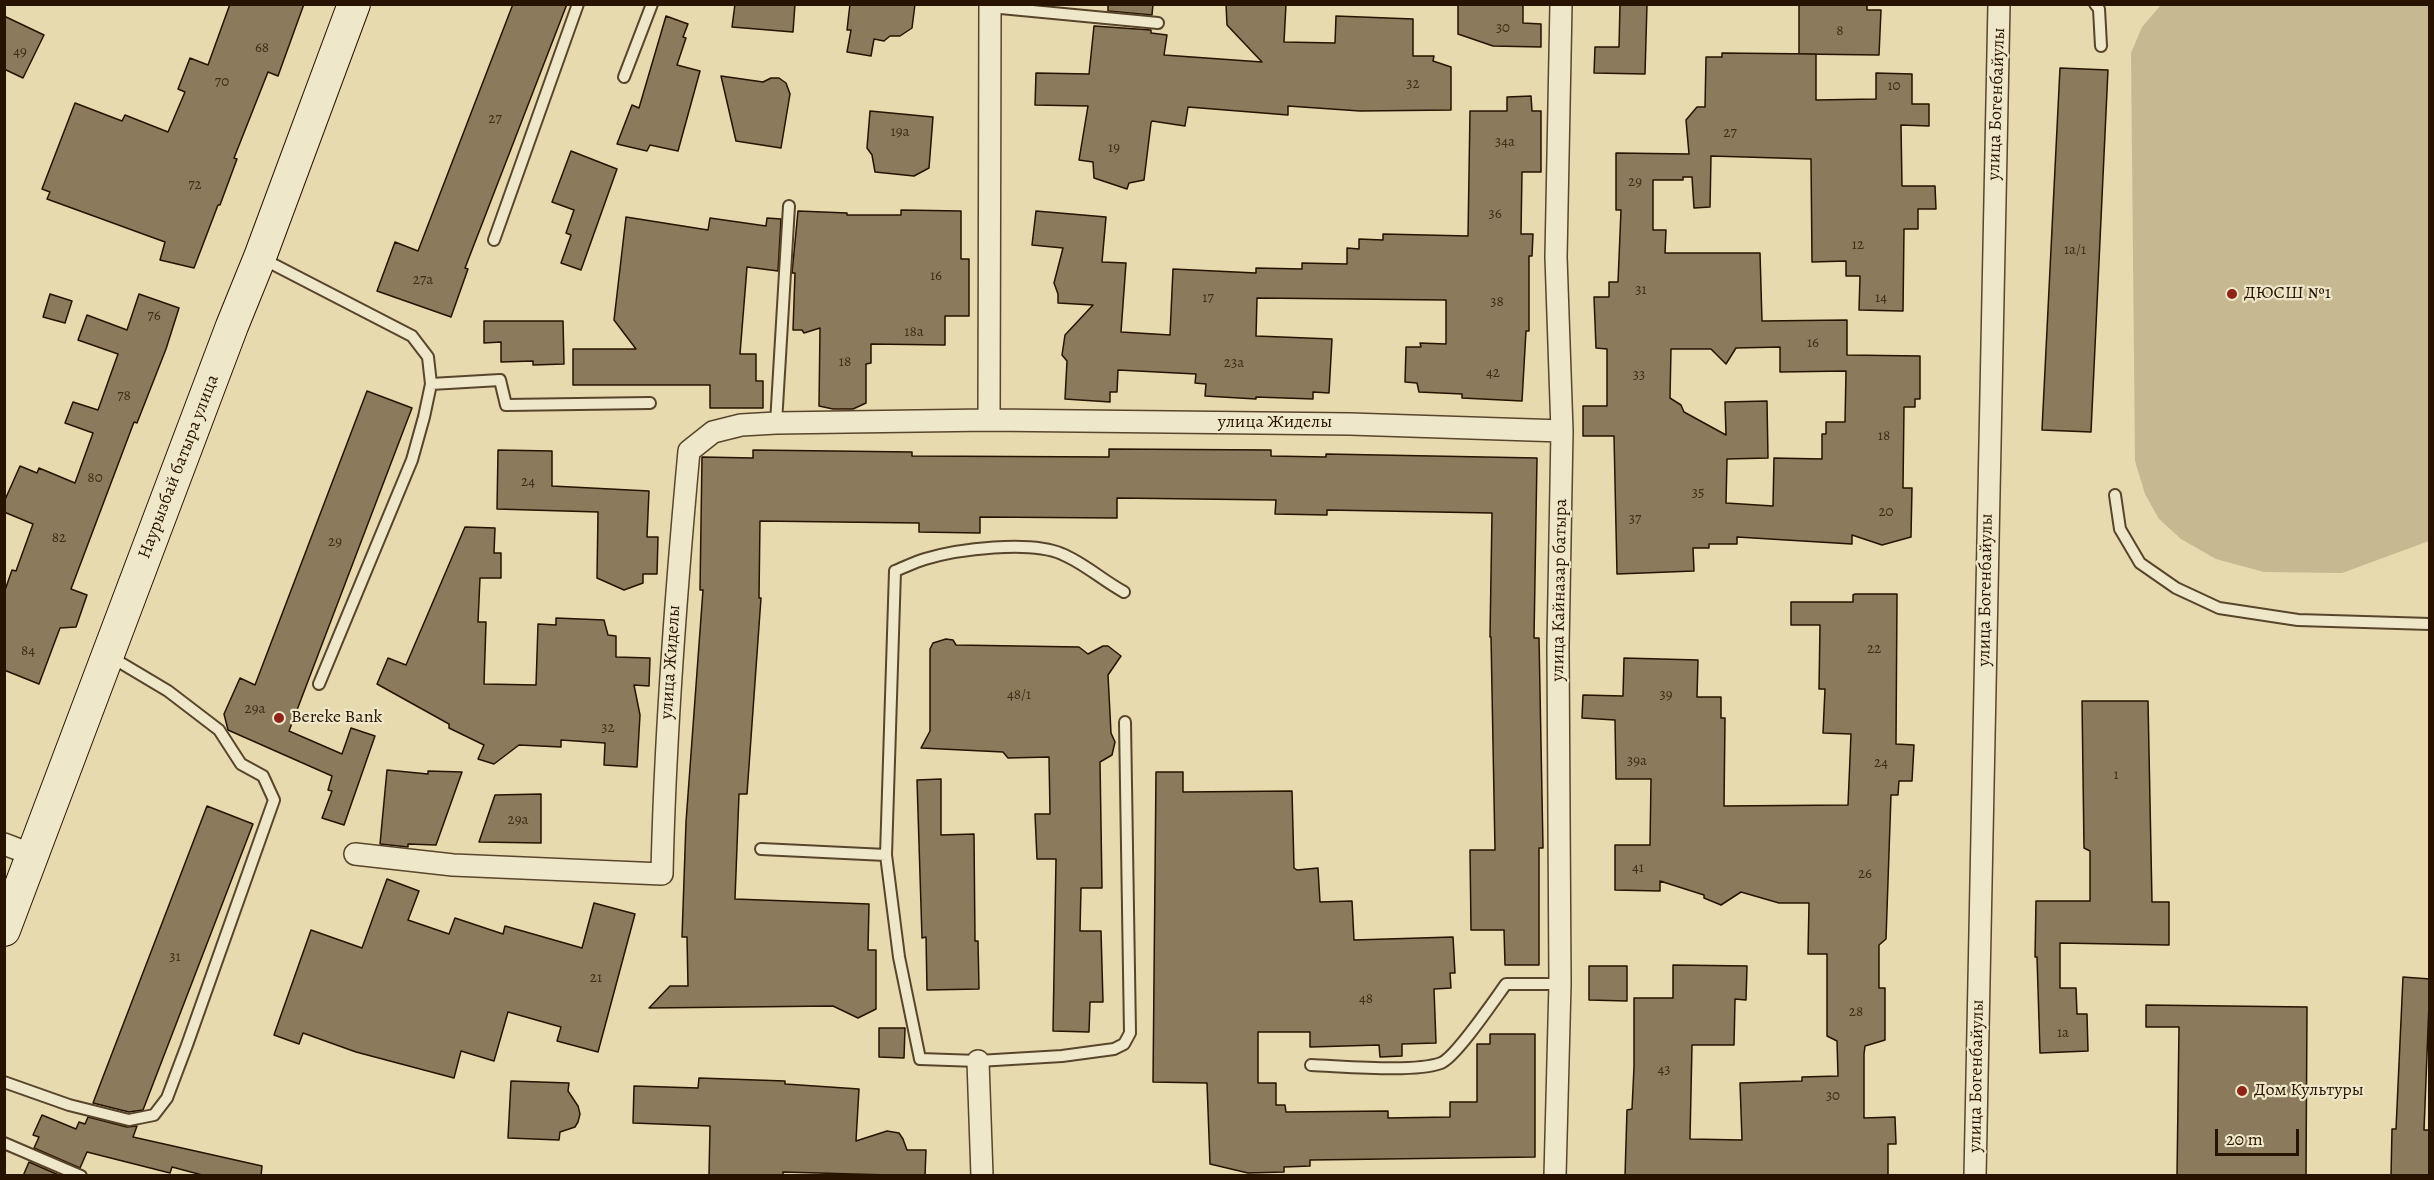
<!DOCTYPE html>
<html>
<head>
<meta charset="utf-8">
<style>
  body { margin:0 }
  #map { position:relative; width:2434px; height:1180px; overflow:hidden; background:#e6daae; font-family:Alegreya,serif }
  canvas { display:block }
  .frame { position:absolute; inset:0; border:6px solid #281301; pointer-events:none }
  .scale { position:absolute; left:2215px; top:1129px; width:84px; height:27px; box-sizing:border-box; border:3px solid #281301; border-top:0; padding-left:8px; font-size:18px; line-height:21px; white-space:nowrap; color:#281301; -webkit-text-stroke:4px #efe7ca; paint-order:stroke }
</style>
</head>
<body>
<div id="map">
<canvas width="2434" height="1180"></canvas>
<div class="frame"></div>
<div class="scale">20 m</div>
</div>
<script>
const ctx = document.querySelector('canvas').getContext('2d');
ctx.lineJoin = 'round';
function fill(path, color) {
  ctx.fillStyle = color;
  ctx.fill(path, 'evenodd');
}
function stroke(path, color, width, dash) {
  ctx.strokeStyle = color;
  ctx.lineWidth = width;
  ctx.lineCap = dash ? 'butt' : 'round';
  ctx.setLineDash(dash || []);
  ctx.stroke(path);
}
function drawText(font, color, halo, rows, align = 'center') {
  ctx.font = font + ' Alegreya,serif';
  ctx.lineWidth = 4.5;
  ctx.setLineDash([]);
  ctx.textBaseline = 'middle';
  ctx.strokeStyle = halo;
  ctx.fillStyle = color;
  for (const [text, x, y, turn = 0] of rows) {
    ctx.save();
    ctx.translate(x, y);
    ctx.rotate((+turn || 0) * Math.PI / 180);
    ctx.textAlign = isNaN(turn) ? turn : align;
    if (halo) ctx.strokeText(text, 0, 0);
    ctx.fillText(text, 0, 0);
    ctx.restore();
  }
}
fill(new Path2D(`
  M2161,5H2429V541L2342,573L2264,572L2216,559L2181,539L2159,519L2145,494L2135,461L2131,53L2142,27Z`), '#c6b891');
const building = new Path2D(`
  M230,4H304L278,76L268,72L234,158L237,159L220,205H218L194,268L160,260L165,242L47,199L50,192L42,189L75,103L122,121L125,115L168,132L185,92L178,89L190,58L208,65Z
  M513,4H567L465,268L468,269L451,317L377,291L395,242L418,251Z
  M735,4H795L793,32L732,27Z
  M850,4H915L912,28L900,36H890L884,41L874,39L871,56L847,52L851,30H847Z
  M1108,4H1153L1152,15L1108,11Z
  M1226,4H1286L1284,42L1335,43L1336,16L1413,19V56H1434L1433,61L1451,67V110L1360,111L1288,106V115L1188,107L1185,126L1152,121L1151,123L1144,180L1129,183L1127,189L1094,178L1093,162L1079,160L1088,106L1035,105L1036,73L1089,74L1094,26L1151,30V33L1167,35L1164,55L1262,62L1227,25Z
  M1458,4H1523V23L1541,24V47L1493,46L1458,34Z
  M1620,4H1647L1645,74L1594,73L1595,47H1619Z
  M1799,4H1867V10H1881L1879,55L1799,54Z
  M4,16L44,35L23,78L4,69Z
  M666,16L688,24L683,37L686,38L677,65L700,71L678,151L650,145L647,151L617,144L632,105L639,108Z
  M1722,53L1816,54V100L1876,99V73L1912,74V104H1929V126L1901,125L1902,186H1935L1936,209H1918V229H1904L1903,311L1859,310L1860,276H1846V261L1812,262L1811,159L1711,156L1710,207L1694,208L1692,177H1683V180H1653V230H1666L1665,253H1760L1762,321L1847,320V355L1920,356V399H1915V407H1904L1903,488H1912L1911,537L1882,545L1852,535V544L1737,537V544H1709V548H1693L1694,571L1617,574L1614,436H1583V406H1607V349L1596,348L1594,297H1609V282H1618L1621,210H1616V153L1689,154L1686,120L1697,107H1705L1706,57H1722ZM1780,347V372L1846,371L1845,422H1826V434H1822V459L1774,458L1773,506L1726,503L1727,459L1768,458L1767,401L1725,402L1726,435L1684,412L1681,405L1670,398L1671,349H1711L1726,364L1736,348Z
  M2060,68L2108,70L2091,432L2042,430Z
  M721,76L763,82L771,78H779L786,83L790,94L781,148L736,141Z
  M1531,96L1532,111H1541V172H1522L1521,234H1533L1532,256H1529V331H1526L1522,401L1462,398V394L1419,392L1417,383L1405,382L1406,347H1421L1420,343L1446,344V300L1257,298L1256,336L1332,339L1329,393L1313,392V399L1256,397V399L1205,396L1206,384L1195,383L1196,374L1118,370L1117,392H1110V402L1065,399L1067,361L1062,355L1065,335L1093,305L1058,303V294L1054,283L1063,248L1032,245L1036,211L1106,217L1102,262L1126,263L1121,332L1170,335L1173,269L1256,273V268L1302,269V263L1347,264V248L1359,249V239L1383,240V234L1468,236L1470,111H1507V97Z
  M870,111L933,117L929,168L914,176L875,172L872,155L867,148Z
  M571,151L617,169L581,270L561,263L571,235L566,233L574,210L552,202Z
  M901,210L961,211V259H969V316H945V345L871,344V363L866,364V403L853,409H833L819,406L820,328L804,333L802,330H793L795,273H792L798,211L847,213V215H901Z
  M626,217L708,230L710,218L766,226L767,218L781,219L778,271L747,267L740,354H756V381H763V408H710V385H573V349H636L614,320Z
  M50,294L72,301L65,323L43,317Z
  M139,294L179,308L166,349L137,423L134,422L71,589L87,595L76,627L60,628L39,684L4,670V593L12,570L16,571L33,524L4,512V502L20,466L37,473L39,468L75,483L93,433L65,423L73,402L98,410L118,354L78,340L87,315L127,330Z
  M484,321H563L564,364L533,365V361L501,362V342L484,343Z
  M367,391L412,408L289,731L342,754L351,728L375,736L344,825L322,818L332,791L328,790L332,776L228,730L224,714L240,678L255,685Z
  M1109,449L1271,450V456L1326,457V454L1537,458L1534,638H1539L1543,848H1539V965H1505L1504,930H1471L1470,850H1495L1491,637H1490L1492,513L1327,510V515L1275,514L1276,500L1117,498V518L980,517V533L919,532V523L760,521L759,598H761L747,794H739L735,899L869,904L868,950H876V1009L858,1018L833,1006L649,1008L670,986H688L687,937H682L686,822L703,590H700L702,457L753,458V450L912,452V456L1109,457Z
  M498,450L552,451V486L649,491L647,537H658L657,574H643V583L624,590L597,578L598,512L497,509Z
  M465,527L495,528L494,553H501V578H480L478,622H486L484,684L536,685L538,624L556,625V618L604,620L608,635L616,636V657L650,658L649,686L634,685L640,715L637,767L604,765L605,743L561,740V747L519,745L494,764L478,759L484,745L449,728V724L377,684L388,658L406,665Z
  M1855,594H1897L1896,744L1914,745L1912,781H1899L1898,795H1891L1886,939L1879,945V988H1885V1040L1865,1046L1864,1054V1118L1895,1117L1896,1144H1888V1176H1625L1627,1110L1632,1109L1634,1067V998H1673V965L1747,966L1746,1000L1735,999L1734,1045H1692L1690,1139L1742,1140L1740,1083L1802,1081V1077L1838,1076L1837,1041L1827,1036V954H1808L1809,903H1779L1741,892L1721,905L1704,898V895L1660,881V891L1615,890V845H1650L1651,779H1616L1615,720L1582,718L1583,695L1623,696L1624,658L1698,660L1697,697H1721V718H1725L1724,806L1848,805L1851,734L1823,733L1825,689H1819L1820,625H1791V602H1853V595Z
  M946,639L953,640L956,645L1079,647L1088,654L1103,646H1108L1121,656L1108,675L1111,733L1115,742L1112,755L1100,762L1102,888H1081L1080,931H1101L1103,1002H1090L1089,1032L1053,1031L1056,859H1037L1035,814H1050L1049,757L1008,758L1003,752L921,748L930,731V649L933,643Z
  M2082,701H2148L2152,902H2169V945L2060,943V988H2076L2077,1014H2087L2088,1051L2040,1053L2037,957H2035L2036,901H2090V851L2084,848Z
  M387,770L428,774V771L462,772L436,845L408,844V847L380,844Z
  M1156,772H1183V792L1292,791L1294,868L1297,870L1318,868L1320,902L1352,901L1354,940L1453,937L1455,973H1450L1451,988L1434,989L1436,1043L1402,1044V1056L1380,1057L1379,1045L1310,1047V1032H1258V1083H1276V1105H1285L1286,1112L1388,1111V1118L1450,1117V1102H1477V1044H1490V1034H1535V1157L1310,1160V1166L1284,1167V1172L1248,1173L1210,1164L1207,1083L1153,1082Z
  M941,779V835L974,834L975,941H978L979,989L927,990L926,937L922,938L917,780Z
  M541,794V843L479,842L495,795Z
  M207,806L253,824L143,1110L129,1112L93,1103Z
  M387,879L419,891L408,920L449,934L455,918L503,934L505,926L582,948L594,903L635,914L598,1052L557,1041L561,1027L508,1012L494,1061L461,1051L454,1078L356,1052L303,1033L299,1044L274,1035L311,930L362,948Z
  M1589,966H1627V1001L1589,1000Z
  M2403,977L2430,979L2424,1130H2430V1176H2391L2392,1129H2396Z
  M2146,1005L2307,1007L2306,1176H2177L2179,1027H2146Z
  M879,1028H905L904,1058L879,1057Z
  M699,1078L785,1081V1084L859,1089L856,1141L887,1131L899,1133L903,1139L907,1150H926L925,1176L783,1172V1176L709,1175L710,1126L633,1123L634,1086L698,1088Z
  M511,1081L569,1083L568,1091L578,1106L580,1114L578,1122L575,1127L560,1132L559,1140L508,1138Z
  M42,1115L76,1129L79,1122L85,1124L88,1117L127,1127L137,1126L133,1137L262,1166L261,1176H206L172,1167L170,1173L87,1152L80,1168L34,1148L39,1137L33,1135Z
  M29,1162L61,1176H23Z`);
fill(building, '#8b7a5b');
stroke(building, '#281301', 1.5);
const lane = new Path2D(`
  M2095,4L2099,9L2101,46
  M990,7L1158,23
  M624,77L652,4
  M494,240L578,4
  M263,259L412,336L428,357L431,384L424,417L412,460L319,684
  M431,384L500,380L506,405L650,403
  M776,423L789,206
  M2115,495L2120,529L2140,563L2176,588L2219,608L2298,620L2430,624
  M1124,592C1102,580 1084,563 1062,554C1030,540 958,549 925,559C915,562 905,567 895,571L886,855L899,957L920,1059L978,1061L1062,1056L1114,1049L1124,1044L1130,1033L1125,722
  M761,849L886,855
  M1311,1065C1342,1066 1414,1073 1441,1063C1456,1057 1495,999 1506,984H1560
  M4,1082L69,1105L129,1120L154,1115L167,1098L187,1045L274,800L263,776L241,764L219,730L168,691L111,657
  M4,1143L81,1176`);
const street = new Path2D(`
  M989,420L990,4
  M4,844L33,855
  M355,854L453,865L662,874C665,732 676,592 689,451L713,432L741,425L776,423L989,420L1350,424L1562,431
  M978,1061L982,1176
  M1555,1176L1560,984L1558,647L1562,431L1556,257L1561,4
  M1975,1176L1999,4`);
const secondary = new Path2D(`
  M4,930L232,326L260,257L354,4`);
stroke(lane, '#58452c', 14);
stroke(street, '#58452c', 24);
stroke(secondary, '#281301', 34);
stroke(lane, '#efe7ca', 10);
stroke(street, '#efe7ca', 21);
stroke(secondary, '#efe7ca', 32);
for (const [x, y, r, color] of [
  [2232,294,6,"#8f2418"],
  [279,718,6,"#8f2418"],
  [2242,1091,6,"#8f2418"]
]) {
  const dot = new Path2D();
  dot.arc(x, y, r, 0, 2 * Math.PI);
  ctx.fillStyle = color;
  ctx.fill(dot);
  stroke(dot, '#efe7ca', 2);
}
drawText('15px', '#412d18', null, [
  ["30",1503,28],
  ["8",1840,31],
  ["68",262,48],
  ["49",20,52],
  ["70",222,82],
  ["32",1413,84],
  ["10",1894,86],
  ["27",495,119],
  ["19а",900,132],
  ["27",1730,133],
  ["34а",1505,142],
  ["19",1114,148],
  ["29",1635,182],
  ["72",195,185],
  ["36",1495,214],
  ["12",1858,245],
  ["1а/1",2075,250],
  ["16",936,276],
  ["27а",423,280],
  ["31",1641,290],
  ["17",1208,298],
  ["14",1881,298],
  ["38",1497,302],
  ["76",154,316],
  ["18а",914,332],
  ["16",1813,343],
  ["18",845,362],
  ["23а",1234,363],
  ["42",1493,373],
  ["33",1639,375],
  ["78",124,396],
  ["18",1884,436],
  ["80",95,478],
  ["24",528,482],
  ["35",1698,493],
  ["20",1886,512],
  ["37",1635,519],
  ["82",59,538],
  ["29",335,542],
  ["22",1874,649],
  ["84",28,651],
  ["48/1",1019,695],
  ["39",1666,695],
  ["29а",255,709],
  ["32",608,728],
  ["39а",1637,761],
  ["24",1881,763],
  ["1",2116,775],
  ["29а",518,820],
  ["41",1638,868],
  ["26",1865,874],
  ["31",175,957],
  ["21",596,978],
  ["48",1366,999],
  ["28",1856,1012],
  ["1а",2063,1033],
  ["43",1664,1070],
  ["30",1833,1096]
]);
drawText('18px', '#281301', '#efe7ca', [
  ["улица Богенбайулы",1997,104,-88],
  ["улица Жиделы",1275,423],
  ["Наурызбай батыра улица",179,467,-69],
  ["улица Кайназар батыра",1560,590,-89],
  ["улица Богенбайулы",1986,590,-89],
  ["улица Жиделы",671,662,-86],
  ["улица Богенбайулы",1977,1076,-89]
]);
drawText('18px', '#281301', '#efe7ca', [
  ["ДЮСШ №1",2244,294],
  ["Bereke Bank",291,718],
  ["Дом Культуры",2254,1091]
], 'left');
</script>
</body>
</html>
